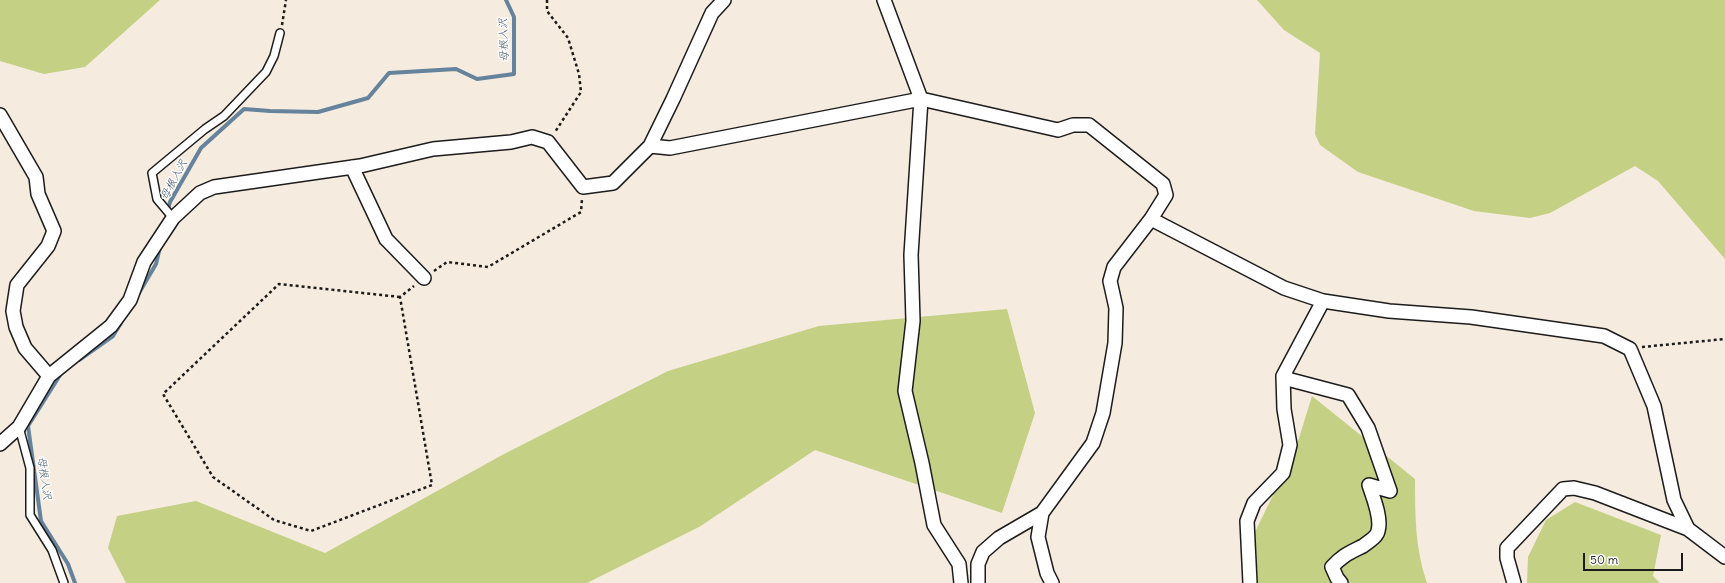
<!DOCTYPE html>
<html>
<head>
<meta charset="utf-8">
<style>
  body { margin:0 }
  #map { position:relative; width:1725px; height:583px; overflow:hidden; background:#f5ebde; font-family:Delius,sans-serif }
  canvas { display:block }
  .scale { position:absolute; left:1583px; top:553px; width:100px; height:18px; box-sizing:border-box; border:2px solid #1c1c1c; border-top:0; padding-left:5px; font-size:12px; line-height:14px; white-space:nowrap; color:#1c1c1c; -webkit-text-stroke:3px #fff; paint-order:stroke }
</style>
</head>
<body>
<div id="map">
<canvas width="1725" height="583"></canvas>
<div class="scale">50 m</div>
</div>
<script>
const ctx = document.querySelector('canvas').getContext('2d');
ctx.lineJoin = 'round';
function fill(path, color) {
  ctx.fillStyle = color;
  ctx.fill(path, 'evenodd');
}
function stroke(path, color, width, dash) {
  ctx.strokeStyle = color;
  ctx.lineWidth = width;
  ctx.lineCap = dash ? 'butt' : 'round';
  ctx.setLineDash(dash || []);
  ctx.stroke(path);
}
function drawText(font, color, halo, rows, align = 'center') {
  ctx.font = font + ' Delius,"Klee One",sans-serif';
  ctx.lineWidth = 3;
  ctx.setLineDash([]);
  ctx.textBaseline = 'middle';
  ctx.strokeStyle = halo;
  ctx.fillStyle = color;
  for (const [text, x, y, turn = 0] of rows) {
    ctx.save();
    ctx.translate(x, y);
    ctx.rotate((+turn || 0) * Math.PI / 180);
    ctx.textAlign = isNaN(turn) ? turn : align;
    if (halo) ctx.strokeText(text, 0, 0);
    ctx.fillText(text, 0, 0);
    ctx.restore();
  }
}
fill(new Path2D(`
  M0,0H160L85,67L44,74L0,61Z
  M1257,0H1725V259L1658,181L1635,166L1550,213L1530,218L1474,211L1358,172L1320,145L1315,134L1320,53L1284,30Z
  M1007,309L1035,413L1002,513L815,450L699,527L587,583H126L108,548L117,516L196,501L325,553L504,454L668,371L819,326Z
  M1312,396L1415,479C1415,514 1415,549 1427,583H1258L1255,532L1296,448Z
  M1575,502L1661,535L1653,576L1660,583H1527L1528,557L1546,520Z`), '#c4d084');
stroke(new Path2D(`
  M167,213L170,202L201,148L244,109L270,111L318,112L368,98L389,73L456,69L477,79L514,74V17L506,0
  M139,293L156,264L160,247
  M79,360L113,336L121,323
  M62,372L28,426L41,521L68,564L75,583`), '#65839c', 4);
const lane = new Path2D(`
  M173,218L157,199L152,173L205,129L224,116L266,72L274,56L280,33
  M19,427L30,468V515L52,550L64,583`);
const street = new Path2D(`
  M884,0L921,99L911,255L913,321L905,391L922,463L934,525L959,564L961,583
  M0,115L36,177L38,194L54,231L48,246L17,285L13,311L16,327L25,348L49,376
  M650,146L670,148L921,99L1058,130L1073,125H1089L1163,184L1166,195L1151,219L1114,267L1110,281L1116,308L1115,343L1103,413L1093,443L1042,513L999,538L983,552L978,564V583
  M352,167L386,239L424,278
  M1151,219L1284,288L1323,301L1389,311L1471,317L1604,336L1630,349L1654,406L1674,500L1688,529L1725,557
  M1283,376L1291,380L1348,395L1368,428L1390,491L1369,485C1373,497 1382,518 1378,531C1377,537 1368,542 1363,546C1349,553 1343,555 1332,567L1337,578L1341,583
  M0,444L19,427L49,376L111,326L130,300L144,262L173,218L200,193L214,187L360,166L433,149L511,142L532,137L548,142L583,187L613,183L650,146L673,99L712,13L724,0
  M1042,513L1038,537L1047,573L1052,583
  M1250,583L1247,521L1254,503L1283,473L1290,445L1284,409L1283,376L1323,301
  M1514,583L1507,558V548L1563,489L1574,488L1595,493L1688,529`);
stroke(lane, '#1c1c1c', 10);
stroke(street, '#1c1c1c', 16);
stroke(new Path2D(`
  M547,0V11L568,38L579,74L581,92L555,132
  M282,25L286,0
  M434,271L447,262L488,267L581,212L582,199
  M400,297L279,284L163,394L213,477L274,520L311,531L432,485L400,297L414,286
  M1642,347L1725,339`), '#1c1c1c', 2.5, [3, 3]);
stroke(lane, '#fff', 7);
stroke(street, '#fff', 13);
drawText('italic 11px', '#465867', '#fff', [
  ["母根入沢",504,40,-92],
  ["母根入沢",174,180,-62],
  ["母根入沢",44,478,82]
]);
</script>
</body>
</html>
